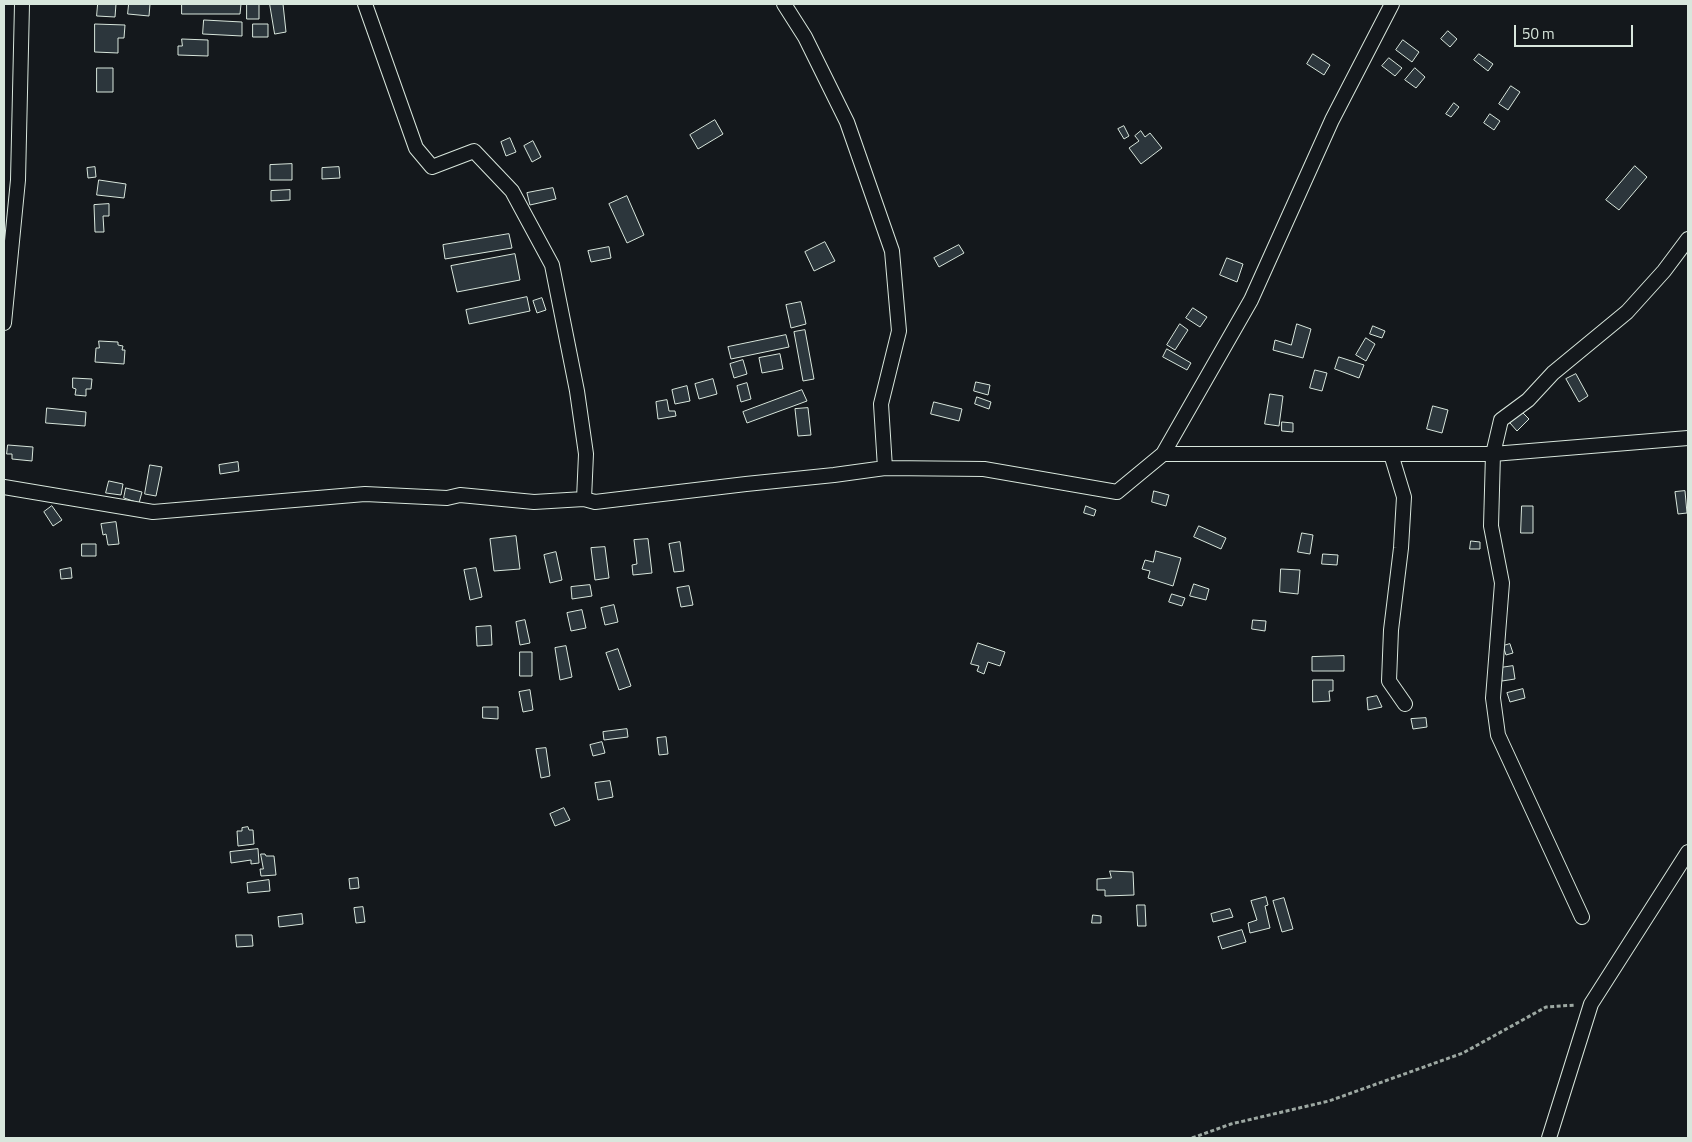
<!DOCTYPE html>
<html>
<head>
<meta charset="utf-8">
<style>
  body { margin:0 }
  #map { position:relative; width:1692px; height:1142px; overflow:hidden; background:#14181c; font-family:"Titillium Web",sans-serif }
  canvas { display:block }
  .frame { position:absolute; inset:0; border:5px solid #d8e6dc; pointer-events:none }
  .scale { position:absolute; left:1514px; top:25px; width:119px; height:22px; box-sizing:border-box; border:2px solid #d8e6dc; border-top:0; padding-left:6px; font-size:15px; line-height:18px; white-space:nowrap; color:#d8e6dc; -webkit-text-stroke:4px #14181c; paint-order:stroke }
</style>
</head>
<body>
<div id="map">
<canvas width="1692" height="1142"></canvas>
<div class="frame"></div>
<div class="scale">50 m</div>
</div>
<script>
const ctx = document.querySelector('canvas').getContext('2d');
ctx.lineJoin = 'round';
function fill(path, color) {
  ctx.fillStyle = color;
  ctx.fill(path, 'evenodd');
}
function stroke(path, color, width, dash) {
  ctx.strokeStyle = color;
  ctx.lineWidth = width;
  ctx.lineCap = dash ? 'butt' : 'round';
  ctx.setLineDash(dash || []);
  ctx.stroke(path);
}
const building = new Path2D(`
  M98,4H116L115,17L97,16Z
  M129,4H150L149,16L128,14Z
  M182,4H241L240,14H182Z
  M247,4H259V19H247Z
  M270,4H283L286,32L275,34Z
  M204,20L242,22V36L203,34Z
  M95,24L125,25L124,38H118V53L95,52Z
  M253,24H268V37H253Z
  M1448,31L1457,39L1450,47L1441,39Z
  M182,39L208,40V56L178,55V46H182Z
  M1403,40L1419,52L1412,62L1396,50Z
  M1313,54L1330,65L1324,75L1307,64Z
  M1479,54L1493,64L1488,71L1474,60Z
  M1389,58L1402,68L1395,76L1382,66Z
  M97,68H113V92H97Z
  M1415,68L1425,77L1416,88L1405,80Z
  M1511,86L1520,92L1508,110L1499,104Z
  M1454,103L1459,107L1451,117L1446,114Z
  M1490,114L1500,121L1494,130L1484,123Z
  M715,120L723,134L698,149L690,135Z
  M1124,126L1129,136L1124,139L1118,129Z
  M1141,131L1145,137L1150,133L1162,148L1141,164L1129,148L1139,141L1135,136Z
  M510,138L516,152L506,156L501,142Z
  M533,141L541,157L532,162L524,146Z
  M292,164V180H270V165Z
  M1635,166L1647,177L1619,210L1606,200Z
  M95,167L96,177L88,178L87,168Z
  M339,167L340,178L322,179V168Z
  M99,180L126,184L124,198L97,195Z
  M553,188L556,199L530,205L527,193Z
  M290,190V200L271,201V191Z
  M627,196L644,235L627,243L609,204Z
  M109,204V216H103L104,232H95L94,205Z
  M509,234L512,248L445,259L443,245Z
  M825,242L835,261L814,271L805,252Z
  M959,245L964,253L939,267L934,258Z
  M609,247L611,258L591,262L588,251Z
  M515,254L520,280L457,292L451,266Z
  M1227,258L1243,264L1237,282L1220,275Z
  M527,297L530,311L469,324L466,310Z
  M542,298L546,310L537,313L533,301Z
  M801,302L806,324L791,328L786,305Z
  M1193,308L1207,317L1200,327L1186,318Z
  M1180,324L1188,330L1175,350L1167,345Z
  M1297,324L1311,329L1303,358L1273,350L1275,340L1291,345Z
  M1373,326L1385,331L1382,338L1370,334Z
  M805,330L814,379L803,381L794,332Z
  M786,335L789,347L731,359L728,347Z
  M1366,338L1375,344L1366,361L1356,355Z
  M99,341L118,342V345L123,346L122,350H125L124,364L95,362L96,348H99Z
  M1167,349L1191,363L1187,370L1163,357Z
  M780,354L783,369L762,373L759,358Z
  M1339,357L1364,365L1359,378L1335,369Z
  M743,360L747,374L734,378L730,364Z
  M1315,370L1327,373L1322,391L1310,388Z
  M1576,374L1588,396L1579,402L1566,379Z
  M73,378L92,379L91,389H86V396L75,395L76,389L73,388Z
  M713,379L717,394L699,399L695,384Z
  M976,382L990,385L988,395L974,391Z
  M747,383L751,399L741,402L737,386Z
  M687,386L690,401L675,404L672,390Z
  M802,390L807,401L747,423L743,412Z
  M1270,394L1283,396L1279,426L1265,424Z
  M977,397L991,402L989,409L975,404Z
  M667,400L669,411H675L676,416L658,419L656,402Z
  M934,402L962,409L959,421L931,414Z
  M1433,406L1448,410L1442,433L1427,429Z
  M47,408L86,412L85,426L46,423Z
  M808,408L811,435L798,436L795,409Z
  M1522,412L1529,419L1517,431L1510,423Z
  M1282,422L1293,423V432L1282,431Z
  M8,445L33,447L32,461L12,459V454H7Z
  M238,462L239,471L220,474L219,465Z
  M150,465L162,467L156,496L145,494Z
  M109,481L123,484L121,495L106,493Z
  M126,488L142,492L139,503L124,498Z
  M1154,491L1169,495L1166,506L1152,502Z
  M1685,491L1687,513L1678,514L1675,492Z
  M52,506L62,520L53,526L44,512Z
  M1086,506L1096,510L1094,516L1084,513Z
  M1522,506H1533V533H1521Z
  M116,522L119,544L108,545L106,534L103,535L101,524Z
  M1199,526L1226,538L1221,549L1194,537Z
  M1302,533L1313,535L1310,554L1298,552Z
  M516,536L520,569L494,571L490,539Z
  M648,539L652,573L633,575L632,565L637,564L634,540Z
  M1471,541L1480,542V549H1470Z
  M680,542L684,571L674,572L669,544Z
  M82,544H96V556H82Z
  M605,547L609,578L595,580L591,548Z
  M1156,551L1181,558L1173,586L1148,578L1150,571L1142,569L1145,560L1153,562Z
  M556,552L562,580L550,583L544,555Z
  M1323,554L1338,555L1337,565L1322,564Z
  M71,568L72,578L61,579L60,570Z
  M476,568L482,597L470,600L464,570Z
  M1281,569L1300,570L1298,594L1280,592Z
  M1194,584L1209,589L1206,600L1190,596Z
  M590,585L592,596L572,599L571,587Z
  M689,586L693,605L681,607L677,588Z
  M1172,594L1185,598L1182,606L1169,602Z
  M614,605L618,622L605,625L601,608Z
  M582,610L586,628L571,631L567,613Z
  M525,620L530,643L520,645L516,622Z
  M1253,620L1266,621L1265,631L1252,629Z
  M491,626L492,645L477,646L476,627Z
  M978,643L1005,652L1000,666L988,662L984,674L977,671L979,666L971,664Z
  M1510,644L1513,653L1506,655L1503,646Z
  M566,646L572,677L560,680L555,648Z
  M618,649L631,686L619,690L606,653Z
  M520,652H532V676H520Z
  M1344,656V671H1312V657Z
  M1513,666L1515,679L1502,681L1500,668Z
  M1313,680H1333V691H1329L1330,701L1313,702Z
  M1523,689L1525,698L1510,702L1507,693Z
  M530,690L533,710L523,712L519,692Z
  M1377,696L1382,707L1368,710L1367,698Z
  M483,707H498V719L483,718Z
  M1426,718L1427,727L1413,729L1411,719Z
  M627,729L628,737L604,740L603,732Z
  M666,737L668,754L659,755L657,738Z
  M602,742L605,753L593,756L590,745Z
  M546,748L550,776L541,778L536,749Z
  M610,781L613,797L598,800L595,783Z
  M564,808L570,820L555,826L550,814Z
  M248,827L249,830H253L254,844L238,846L237,831H242V828Z
  M258,849L259,863L251,864V860L231,863L230,852Z
  M261,854H265L266,856H274L276,875L261,876L260,869H263Z
  M1110,871L1133,872L1134,895L1105,896V890H1097V879L1111,878Z
  M358,878L359,888L350,889L349,879Z
  M269,880L270,891L248,893L247,883Z
  M1266,897L1268,905L1265,906L1270,928L1250,933L1248,923L1257,920L1251,901Z
  M1284,898L1293,929L1282,932L1273,901Z
  M1137,905H1145L1146,926H1138Z
  M363,907L365,922L356,923L354,908Z
  M1230,909L1233,917L1213,922L1211,914Z
  M302,914L303,924L279,927L278,917Z
  M1093,915L1101,916V923H1092Z
  M1242,930L1246,942L1222,949L1218,937Z
  M236,935H252L253,946L237,947Z`);
fill(building, '#2c363c');
stroke(building, '#d8e6dc', 1);
const street = new Path2D(`
  M365,4L416,148L432,167L474,151L512,191L552,265L577,391L586,454L584,499
  M784,4L805,37L847,122L892,251L899,331L881,404L885,468
  M4,323L18,180L22,4
  M1163,454H1493L1688,438
  M1391,454L1404,497L1401,548L1391,630L1389,681L1405,704
  M4,487L153,512L365,494L447,498L460,495L534,502L584,499L595,502L746,484L834,475L885,468L984,469L1117,492L1163,454L1251,300L1332,120L1392,4
  M1582,917L1498,735L1493,698L1502,583L1491,526L1493,454L1501,420L1528,400L1553,373L1627,312L1664,271L1688,239
  M1549,1138L1591,1004L1688,852`);
stroke(street, '#d8e6dc', 16);
stroke(new Path2D(`
  M1192,1138L1231,1124L1329,1101L1463,1053L1546,1007L1576,1005`), '#9da8a2', 3, [4, 2.5]);
stroke(street, '#14181c', 14);
</script>
</body>
</html>
